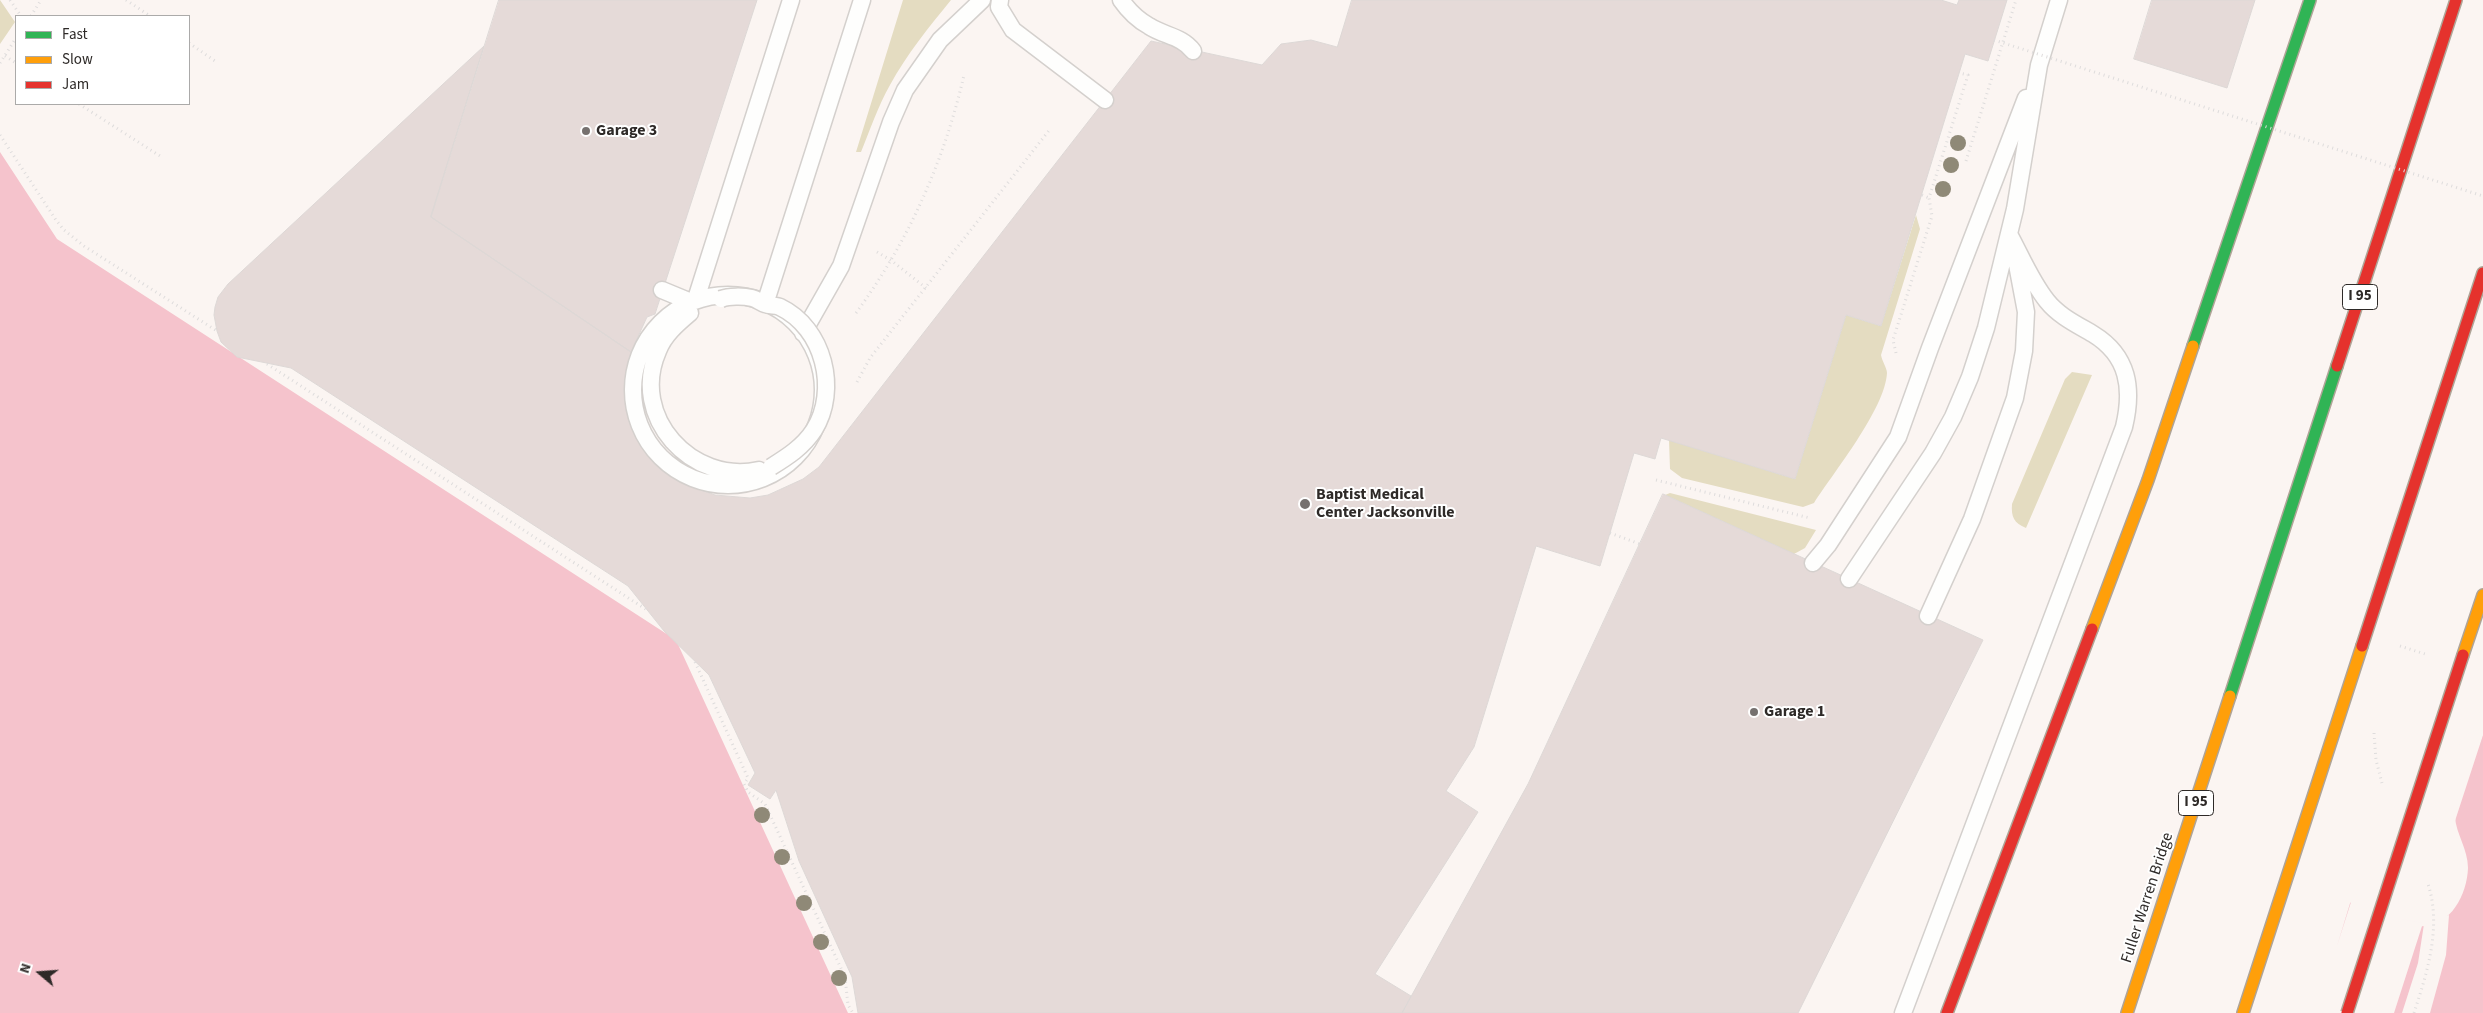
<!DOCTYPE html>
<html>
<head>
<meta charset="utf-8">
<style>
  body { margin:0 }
  #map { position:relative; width:2483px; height:1013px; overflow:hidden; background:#fbf5f2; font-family:"Source Sans 3",sans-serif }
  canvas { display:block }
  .legend { position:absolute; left:15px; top:15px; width:175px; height:90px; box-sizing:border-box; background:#fff; border:1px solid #abaaa9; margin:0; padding:6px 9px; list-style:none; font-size:15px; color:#2e2a28 }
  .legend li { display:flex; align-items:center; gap:10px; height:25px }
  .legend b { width:25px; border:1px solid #abaaa9 }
  .north { position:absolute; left:15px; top:948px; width:50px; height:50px; -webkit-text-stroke:4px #fff; paint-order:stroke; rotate:288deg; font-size:14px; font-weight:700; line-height:20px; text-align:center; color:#2e2a28 }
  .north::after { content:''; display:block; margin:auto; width:18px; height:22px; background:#2e2a28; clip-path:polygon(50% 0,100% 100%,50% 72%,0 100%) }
</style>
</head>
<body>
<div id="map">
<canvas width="2483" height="1013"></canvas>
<ul class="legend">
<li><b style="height:6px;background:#30b455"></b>Fast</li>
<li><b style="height:6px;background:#ff9f0a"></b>Slow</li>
<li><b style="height:6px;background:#e5322d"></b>Jam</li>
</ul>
<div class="north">N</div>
</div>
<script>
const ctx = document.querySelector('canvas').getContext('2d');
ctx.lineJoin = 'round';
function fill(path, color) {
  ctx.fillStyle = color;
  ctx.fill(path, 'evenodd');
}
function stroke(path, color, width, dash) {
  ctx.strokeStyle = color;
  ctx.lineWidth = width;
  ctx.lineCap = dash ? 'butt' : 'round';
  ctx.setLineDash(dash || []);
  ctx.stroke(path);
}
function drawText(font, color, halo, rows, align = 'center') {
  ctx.font = font + ' "Source Sans 3",sans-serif';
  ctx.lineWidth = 4;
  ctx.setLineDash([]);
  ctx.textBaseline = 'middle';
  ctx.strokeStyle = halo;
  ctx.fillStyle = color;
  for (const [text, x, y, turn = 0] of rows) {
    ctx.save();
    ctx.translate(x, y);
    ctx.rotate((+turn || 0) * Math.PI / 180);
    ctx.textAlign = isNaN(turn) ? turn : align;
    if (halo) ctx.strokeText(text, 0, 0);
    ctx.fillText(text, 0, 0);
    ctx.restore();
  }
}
fill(new Path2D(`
  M0,0L15,22L0,44Z
  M903,0H951C929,27 907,54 890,85C878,106 870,130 861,152H856Z
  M1916,215L1920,229L1881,355C1882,361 1887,368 1887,373C1885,409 1834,472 1814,503L1803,507L1682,478L1670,469L1669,440L1795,479L1846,315L1881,326Z
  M2072,372L2092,375L2026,528C2014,523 2011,517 2012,504L2065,379Z
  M1670,493L1816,530L1805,548L1794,554L1665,495Z`), '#e4dcc1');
fill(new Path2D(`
  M0,152L57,239L676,640L848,1013H0Z
  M2483,734V1013H2250L2341,905L2357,901C2376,910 2395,923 2416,926C2449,930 2467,896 2468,868C2468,849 2456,834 2455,817C2454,807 2478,747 2483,734Z`), '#f5c3cc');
fill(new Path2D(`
  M2477,730L2483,731V735L2454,824L2449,800L2453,762L2459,745L2467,734Z
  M2356,898L2368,900L2380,905L2401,919L2423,923L2394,1013H2247L2326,914L2340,903L2351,900L2337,946L2352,899Z
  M2449,915L2446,955L2430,1013H2402L2418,963L2424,924Z`), '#fbf5f2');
const building = new Path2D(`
  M499,0H757L655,314L647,317L631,352L431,217Z
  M1352,0H1941L1957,5L1959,0H2007L1988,61L1965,54L1881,326L1846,315L1795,479L1661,438L1655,459L1634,453L1600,566L1536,546L1474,747L1446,791L1478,812L1375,974L1411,996L1402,1013H858L852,977L799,861L776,790L770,799L748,785L755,773L709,675L664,631L628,586L291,368L237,357L221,342L217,331L214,315L215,307L218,297L228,284L484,46L431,217L631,352L626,374L631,416L641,441L659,464L686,484L715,495L750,498L768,495L803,479L819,467L1151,41L1262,65L1281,44L1311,40L1337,47Z
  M2152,0H2255L2227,88L2134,59Z
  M1663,494L1983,640L1798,1013H1402L1528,784Z`);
fill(building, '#e5dad8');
stroke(building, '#ddd8d6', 1);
const lane = new Path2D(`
  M1000,0L999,7L1013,30L1105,100
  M1121,0C1128,10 1138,20 1149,26C1164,36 1182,36 1193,51
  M819,135L862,0
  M662,290L691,302
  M633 390a95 95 0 1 1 190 0a95 95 0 1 1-190 0Z
  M696,299L791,0
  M690,313C677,324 664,335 658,351C629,417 692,485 759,470
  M803,333L841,266L891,122L905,90L940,40L982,0
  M1813,563L1828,545L1898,437L1930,348L2026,98
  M1849,579L1933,453L1953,417L1970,377L1986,328L2015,209L2039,65L2059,0
  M1928,616L1972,519L2015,398L2024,351L2026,312L2016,259
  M1903,1013L2124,427C2133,389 2129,356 2093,334C2076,324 2059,316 2047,301C2031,281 2021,256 2009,234`);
const fast = new Path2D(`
  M2193,346L2310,0
  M2230,696L2337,366`);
const slow = new Path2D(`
  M2092,629L2148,480L2193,346
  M2463,655L2483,595
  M2127,1013L2230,696
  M2243,1013L2362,646`);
const jam = new Path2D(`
  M2337,366L2456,0
  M2362,646L2483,273
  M1947,1013L2092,629`);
stroke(lane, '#d4d0cd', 19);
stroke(fast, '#afa497', 14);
stroke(slow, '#afa497', 14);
stroke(jam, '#afa497', 14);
stroke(new Path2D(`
  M10,0L21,16
  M126,0L150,16
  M31,16L41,0
  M189,43L215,61
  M5,56L16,63
  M0,63L16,38
  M79,104L160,156
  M0,135L56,220L64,230L84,246L217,331
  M1966,161L2016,0
  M1922,195L1929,198
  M877,252L892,261L926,288
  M856,313C908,242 944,162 964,75
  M1896,353L1893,340L1932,216L1929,198L1968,75L1960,73
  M267,364L647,610
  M857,382L870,358L1051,128
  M1656,480L1810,518
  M1610,533L1640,544
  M2400,646L2425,654
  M695,662L748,778L744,784L748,792L765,804L845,977L848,1005L853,1013
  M2374,733L2376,760L2382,783
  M2414,1013C2427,973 2442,927 2428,884`), '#dedcdc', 3, [1, 4]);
stroke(lane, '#fefefd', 16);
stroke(fast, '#30b455', 11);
stroke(slow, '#ff9f0a', 11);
stroke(jam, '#e5322d', 11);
const laneBridge = new Path2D(`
  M721,299C729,296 743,296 752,298C757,299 761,303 765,304C770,306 776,305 780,307C824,328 839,390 814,430C803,447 787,457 771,467
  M765,304L819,135`);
const jamBridge = new Path2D(`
  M2347,1013L2463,655`);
stroke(laneBridge, '#d4d0cd', 19, []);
stroke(jamBridge, '#afa497', 14, []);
stroke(new Path2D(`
  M1994,40L2483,196`), '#dedcdc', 3, [1, 4]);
stroke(laneBridge, '#fefefd', 16);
stroke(jamBridge, '#e5322d', 11);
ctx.fillStyle = '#8f8977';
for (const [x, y] of [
  [1958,143],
  [1951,165],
  [1943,189],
  [762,815],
  [782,857],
  [804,903],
  [821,942],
  [839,978]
]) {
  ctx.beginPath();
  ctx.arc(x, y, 8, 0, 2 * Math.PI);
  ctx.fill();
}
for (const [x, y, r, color] of [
  [586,131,5,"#76716f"],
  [1305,504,6,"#76716f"],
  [1754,712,5,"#76716f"]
]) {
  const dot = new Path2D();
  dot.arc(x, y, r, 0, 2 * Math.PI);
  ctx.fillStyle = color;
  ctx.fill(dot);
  stroke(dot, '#fff', 2);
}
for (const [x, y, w] of [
  [2360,297,35],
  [2196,803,35]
]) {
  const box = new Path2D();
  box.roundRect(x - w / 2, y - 12.5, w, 25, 4);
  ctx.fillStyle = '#fff';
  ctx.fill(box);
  stroke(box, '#2e2a28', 1);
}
drawText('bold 15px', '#2e2a28', null, [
  ["I 95",2360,297],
  ["I 95",2196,803]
]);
drawText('bold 16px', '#2e2a28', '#fff', [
  ["Garage 3",596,131],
  ["Baptist Medical",1316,495],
  ["Center Jacksonville",1316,513],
  ["Garage 1",1764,712]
], 'left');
drawText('16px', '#2e2a28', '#fff', [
  ["Fuller Warren Bridge",2148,898,-72]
]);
</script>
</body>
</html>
